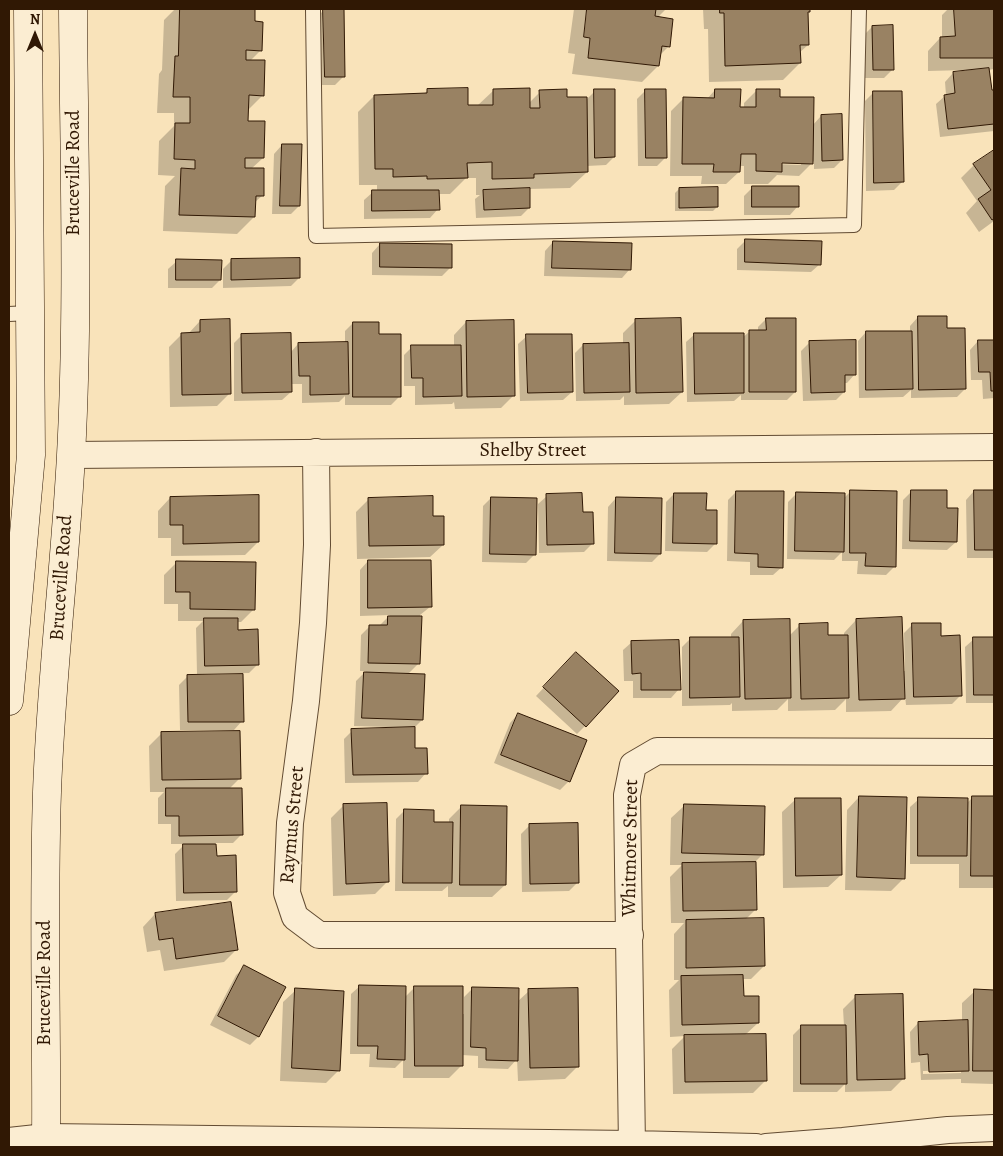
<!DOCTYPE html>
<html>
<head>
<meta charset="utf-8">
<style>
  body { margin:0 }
  #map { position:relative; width:1003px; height:1156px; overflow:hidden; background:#f9e3ba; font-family:Alegreya,serif }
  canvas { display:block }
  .frame { position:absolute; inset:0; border:10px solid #301804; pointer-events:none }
  .north { position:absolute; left:10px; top:10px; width:50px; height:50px; -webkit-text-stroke:4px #fbedd2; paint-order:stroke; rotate:0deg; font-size:14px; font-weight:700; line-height:20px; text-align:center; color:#301804 }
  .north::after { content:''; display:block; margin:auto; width:18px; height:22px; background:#301804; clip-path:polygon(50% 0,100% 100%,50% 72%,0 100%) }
</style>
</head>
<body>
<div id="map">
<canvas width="1003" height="1156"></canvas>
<div class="frame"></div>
<div class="north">N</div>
</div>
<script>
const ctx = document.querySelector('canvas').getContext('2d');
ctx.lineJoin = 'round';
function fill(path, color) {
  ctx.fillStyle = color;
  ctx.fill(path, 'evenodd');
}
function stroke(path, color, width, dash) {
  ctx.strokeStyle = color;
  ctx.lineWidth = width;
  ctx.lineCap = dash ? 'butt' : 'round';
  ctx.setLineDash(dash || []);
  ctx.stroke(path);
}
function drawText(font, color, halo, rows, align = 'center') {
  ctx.font = font + ' Alegreya,serif';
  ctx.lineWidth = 4;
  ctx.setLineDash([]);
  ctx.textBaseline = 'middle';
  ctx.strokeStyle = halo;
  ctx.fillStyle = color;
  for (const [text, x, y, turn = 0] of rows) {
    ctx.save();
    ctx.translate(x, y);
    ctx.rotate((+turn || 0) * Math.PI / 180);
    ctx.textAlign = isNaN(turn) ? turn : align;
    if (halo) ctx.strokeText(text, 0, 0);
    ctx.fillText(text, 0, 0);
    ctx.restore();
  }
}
fill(new Path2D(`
  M175,9H254V23L261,50L250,61L263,95L247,111L246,122L263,158L251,169L263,195L254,203V217L237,234L163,231L165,186L175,176L158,175L159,141L174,126V113H157L159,74L162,70L164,20Z
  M574,9H666L657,18L669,46L659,56L658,66L642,82L572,74L575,54L568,53Z
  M703,9H808V45L799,53L800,63L783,80L709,82L708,29H704Z
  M948,9H994V69L988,70L991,91H994V131L940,137L936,104L946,95L945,82L953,73L966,72V70L928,71V51L940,38H942V15Z
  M324,10L344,76L335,85H317L315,19Z
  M872,27L893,69L884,78H865L864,35Z
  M428,90L467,107L477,106L494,90L529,103L540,92L566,99L586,100L595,91L614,157L606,165L587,166V172L570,188L529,189V208L521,216L476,218L475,199L480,195H476V178H466L450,194H438V209L430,218L364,219V200L373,192H377V185H359L358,112L374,96L424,94Z
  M715,90L739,108H744V103L757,90L779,98L812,126L821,116L842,160L834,168L814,169V161L799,176L777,175L768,184H744V166H739V172L726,184H701L702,176H670L671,111L683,99H707ZM776,162H801V165L776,164Z
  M645,91L666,157L657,166H638L637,99Z
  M873,93L903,181L894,190L866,191L865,101Z
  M282,145L299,206L291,214H272L274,154Z
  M994,151V221L979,232L966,213L977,201L961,178L974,165Z
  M752,188L798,206L790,215H744V196Z
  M679,189L717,207L713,211H675V193Z
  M746,240L820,264L811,272L737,270V249Z
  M553,242L630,269L622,278L544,276L545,251Z
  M380,244L450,268L442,276L372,275V253Z
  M177,261L220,280L212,288H168V269Z
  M231,261L299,278L291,286L223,288V269Z
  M918,317L945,329L965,389L957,397L911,398V390L903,397L859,398L858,341L866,332H910V326Z
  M766,319L795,392L787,400H741V395L734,401L687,402L686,342L695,334L742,338L749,332L758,331V327Z
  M636,320L682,392L669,404L624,405V396L620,400L576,401L575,353L583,345L623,344V333Z
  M200,321L230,393L217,406L170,407L169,347L182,334H188Z
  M466,322L514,395L501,408L455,409L454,402L452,404L415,405V386H404V355L412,347L454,346V335Z
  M353,323L378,336L399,397L391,405H345V396L339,402L302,403V384H290L291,392L282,400L234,401V343L242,335L290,353L298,344L345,343V331Z
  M527,336L572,392L563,400L520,401L518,344Z
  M978,341H994V398L983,399L982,380H971L970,350Z
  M810,342L855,374L847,383H844V392L836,400L803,401L801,351Z
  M851,491L895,566L886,575L857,574L858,561H842V552L834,560L787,559L788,502L797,493L844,498Z
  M912,491L945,509L956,542L947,550L902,549L903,500Z
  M974,491H994V558H967L966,500Z
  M736,492L782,567L773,575H750V562L727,561L728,500Z
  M674,494L705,512L716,543L707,552L665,551L666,502Z
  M547,496L581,513L592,544L584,552L539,553L538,504Z
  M170,498L258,542L245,555L171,556V538H158V511Z
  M491,498L535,554L526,563L482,562L483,506Z
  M616,498L660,554L652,562L607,561L608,507Z
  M369,499L432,517L443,545L430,557L357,559L356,512Z
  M368,561L430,607L420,615L419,663L408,674L422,720L414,728V749L426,773L418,782L345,783L344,739L352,731L388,729V727L354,726L356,681L366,671H360L361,635L370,626H379L390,615L360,616V570Z
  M177,562L254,609L241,622H236V631L258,664L249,673L197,674L196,628L203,621H178V604H164V575Z
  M856,620L902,671H905L904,633L913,624L940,637L960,696L952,704L906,705L905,696L891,711L846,712V699L835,710L788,711V699L777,710L732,711V703L730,705L682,706V647L690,639L731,638V634L743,621L789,636L800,625L827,636H844V633Z
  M994,638V703H966L965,647L974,639Z
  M632,642L679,689L671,698H633V681H624L623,650Z
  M568,662L585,726L577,734L536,696Z
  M187,677L242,721L234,730H180L179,685Z
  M518,714L569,781L560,790L494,763L510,723Z
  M162,733L240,778L229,789L241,835L233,843H215V857L236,891L227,900L176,901L175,854L185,844H171V824H158V798L164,792H150L149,746Z
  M859,797L904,878L891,891L845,890L847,810Z
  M973,797H994V888H959V864H910V807L919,799L967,803Z
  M795,800L841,875L828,887L783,888L782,812Z
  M344,805L388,881L375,894L333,896L331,818Z
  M462,806L505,885L492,897H448V886L442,891H395L396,819L404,811L433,823H449V819Z
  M684,806L763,854L755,862L756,909L745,920L764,966L751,979H742V997L758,1023L745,1035L766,1080L753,1093L673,1094L672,1049L685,1036L670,1037L669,990L679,980H674V934L684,923H671L670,877L682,865H670L671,818Z
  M529,826L578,882L569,891L522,892L521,834Z
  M155,914L237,949L224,962L164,971L160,950L147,952L143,927Z
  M245,967L284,987L258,1037L250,1045L210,1025L236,975Z
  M360,986L405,997L415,987L462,1014H464V997L473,988L517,1002L529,991L578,1066L565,1079L518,1081L517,1059L508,1069L478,1068V1056L462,1055V1065L449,1078H403V1060L395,1068L369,1067L370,1054H350L351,994Z
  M296,990L339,1070L326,1083L280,1081L283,1002Z
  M975,991H994V1084L961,1083V1079L921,1080L920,1062L911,1063L910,1032L918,1023L962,1022V1003ZM961,1070V1073L923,1074V1071Z
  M856,996L904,1078L891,1091L845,1092V1084L837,1092H793V1035L801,1027L844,1026L843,1009Z`), '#0003');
const building = new Path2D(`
  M180,9H255V21L263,22L262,51L246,50V60H265L264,96L249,95L248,121H265L264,158H245V168H264V196H256L255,217L179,215L181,168L195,169V160L174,159L175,123H190V97H173L175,56H178Z
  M323,9H344L345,77H325Z
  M587,9H656L655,16L673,19L670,47L662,46L659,66L588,58L590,38L584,37Z
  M720,9H810V12H808L809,45H800L801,63L725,66L724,13H720Z
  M954,9H994V58H940V37L955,36Z
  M893,25L894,70H873L872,26Z
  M989,68L992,90H994V124L948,129L944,95L955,93L953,72Z
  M468,88V105H493V89L530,88V108H540L539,90L567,89V97H587L588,172L534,174V178L492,179V162L467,163L468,178L427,179V176L393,177V169H375L374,95L427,93V89Z
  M594,89H615V157L595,158Z
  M645,89H666L667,158H646Z
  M715,89H741L740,107H756V89H780V97H814L813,164L782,163V172L756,171V154H741L740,172H713L714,164H682L683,97L714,98Z
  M873,91H902L904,182L874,183Z
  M842,114L843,160L822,161L821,115Z
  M282,144H302L300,206H280Z
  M994,150V219L992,220L978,199L991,190L973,164Z
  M752,186H799V207H752Z
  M718,187V207L679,208V188Z
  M530,188V208L484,210L483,190Z
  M372,190H439L440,210L372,211Z
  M745,239L822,241L821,265L745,262Z
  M553,241L632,243L631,270L552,268Z
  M380,243L452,244V268L380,267Z
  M300,258V278L231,280V259Z
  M176,259L222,260L221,280H176Z
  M918,316H947V328H965L966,389L919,390Z
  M681,318L683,392L636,393L635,319Z
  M766,318H796V392H749V330H766Z
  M230,319L231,394L182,395L181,333L200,332V320Z
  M514,320L515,396L467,397L466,321Z
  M353,322H379V334H401V397H353Z
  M866,331H912L913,389L866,390Z
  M291,333L292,392L242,393L241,334Z
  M694,333H744V393L695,394Z
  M526,334H572L573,392L528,393Z
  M856,340V375H845V392L811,393L809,341Z
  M978,340H994V391H991L990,372H979Z
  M348,342L349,394L310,395V376H299L298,343Z
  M629,343L630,392L584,393L583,344Z
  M411,345H461L462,396L423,397V378H412Z
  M850,490L897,491L896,567L865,566L866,553H850Z
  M911,490H947V508H958L957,542L910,541Z
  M974,490H994V550H975Z
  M736,491H784L783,568L758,567V554L735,553Z
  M796,492L845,493L844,552L795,551Z
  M582,493L583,512H593L594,544L547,545L546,494Z
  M674,493H707L706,510H717V544L673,543Z
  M259,495V542L183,544V525H170V497Z
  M433,496V516H444V545L369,546L368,498Z
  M491,497L537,498L536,555L490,554Z
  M616,497L662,498L661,554L615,553Z
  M368,560H431L432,607L368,608Z
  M176,561L256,562L255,610L190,609V592H176Z
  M388,616H422L420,664L368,663L369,625H387Z
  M902,617L905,699L859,700L856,619Z
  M204,618H238V630L258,629L259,665L205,666Z
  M790,619L791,698L745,699L743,620Z
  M828,623V635H848L849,698L801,699L799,624Z
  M912,623H941V636L960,635L962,696L914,697Z
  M690,637H739L740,697L690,698Z
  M973,637H994V695H974Z
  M679,640L681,690H641V673L632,674L631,641Z
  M576,652L619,691L586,727L543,687Z
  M364,672L425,674L423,720L362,718Z
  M243,674L244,722H188L187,675Z
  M518,713L587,740L570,782L501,755Z
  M415,727V748H427L428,774L353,775L351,729Z
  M240,731L241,779L162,780L161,732Z
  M166,788H242L243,835L179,836V816H166Z
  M859,796L907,797L905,879L857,877Z
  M972,796H994V876H971Z
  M918,797L968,798L967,856H918Z
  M795,798H841L842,875L796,876Z
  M387,803L389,882L346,884L343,804Z
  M684,804L765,806L764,855L682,853Z
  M461,805L507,806L506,885H460Z
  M404,809L434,810V822H453L452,883H403Z
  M578,823L579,883L530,884L529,824Z
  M183,844H216L217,856L236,855L237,892L184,893Z
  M756,862L757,910L683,911L682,863Z
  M231,902L238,950L176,959L173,938L159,940L155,913Z
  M764,918L765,966L686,968V920Z
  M244,965L286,987L259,1037L218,1016Z
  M743,975L744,996H759V1023L682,1025L681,976Z
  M359,985L406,986L405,1060L377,1059L378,1046H358Z
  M414,986H463V1066H415Z
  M472,987L519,988L518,1061L486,1060V1048L471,1047Z
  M295,988L344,991L340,1071L292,1068Z
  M578,988L579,1067L530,1068L528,989Z
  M974,989L994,990V1071H973Z
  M903,994L905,1079L857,1080L855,995Z
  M968,1020L969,1071L929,1072L928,1054L919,1055L918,1022Z
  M801,1025H846L847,1084H801Z
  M766,1034L767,1081L685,1082L684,1035Z`);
fill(building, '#998263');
stroke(building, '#301804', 1);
const lane = new Path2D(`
  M313,9L316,236L854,225L859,9
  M9,314L29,313`);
const street = new Path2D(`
  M316,452L317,545L313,623L306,701L290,823L287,893L295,917L319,935H630
  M71,455L994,447
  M9,1141L46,1137L632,1144L756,1147
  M632,1147L627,795L633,765L657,751L994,752
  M766,1147L843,1141L948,1130L994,1128`);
const secondary = new Path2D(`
  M9,701L31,455L28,9
  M46,1147C47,1029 43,911 47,792C51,680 65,568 71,455C79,307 74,157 73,9`);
stroke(lane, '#624b32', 16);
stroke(street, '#624b32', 28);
stroke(secondary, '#301804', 29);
stroke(lane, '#fbedd2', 14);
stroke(street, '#fbedd2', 26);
stroke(secondary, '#fbedd2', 28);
drawText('20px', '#301804', '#fbedd2', [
  ["Bruceville Road",74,173,-90],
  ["Shelby Street",533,451],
  ["Bruceville Road",62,578,-86],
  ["Raymus Street",293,825,-85],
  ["Whitmore Street",631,848,-89],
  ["Bruceville Road",45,983,-90]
]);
</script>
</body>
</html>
